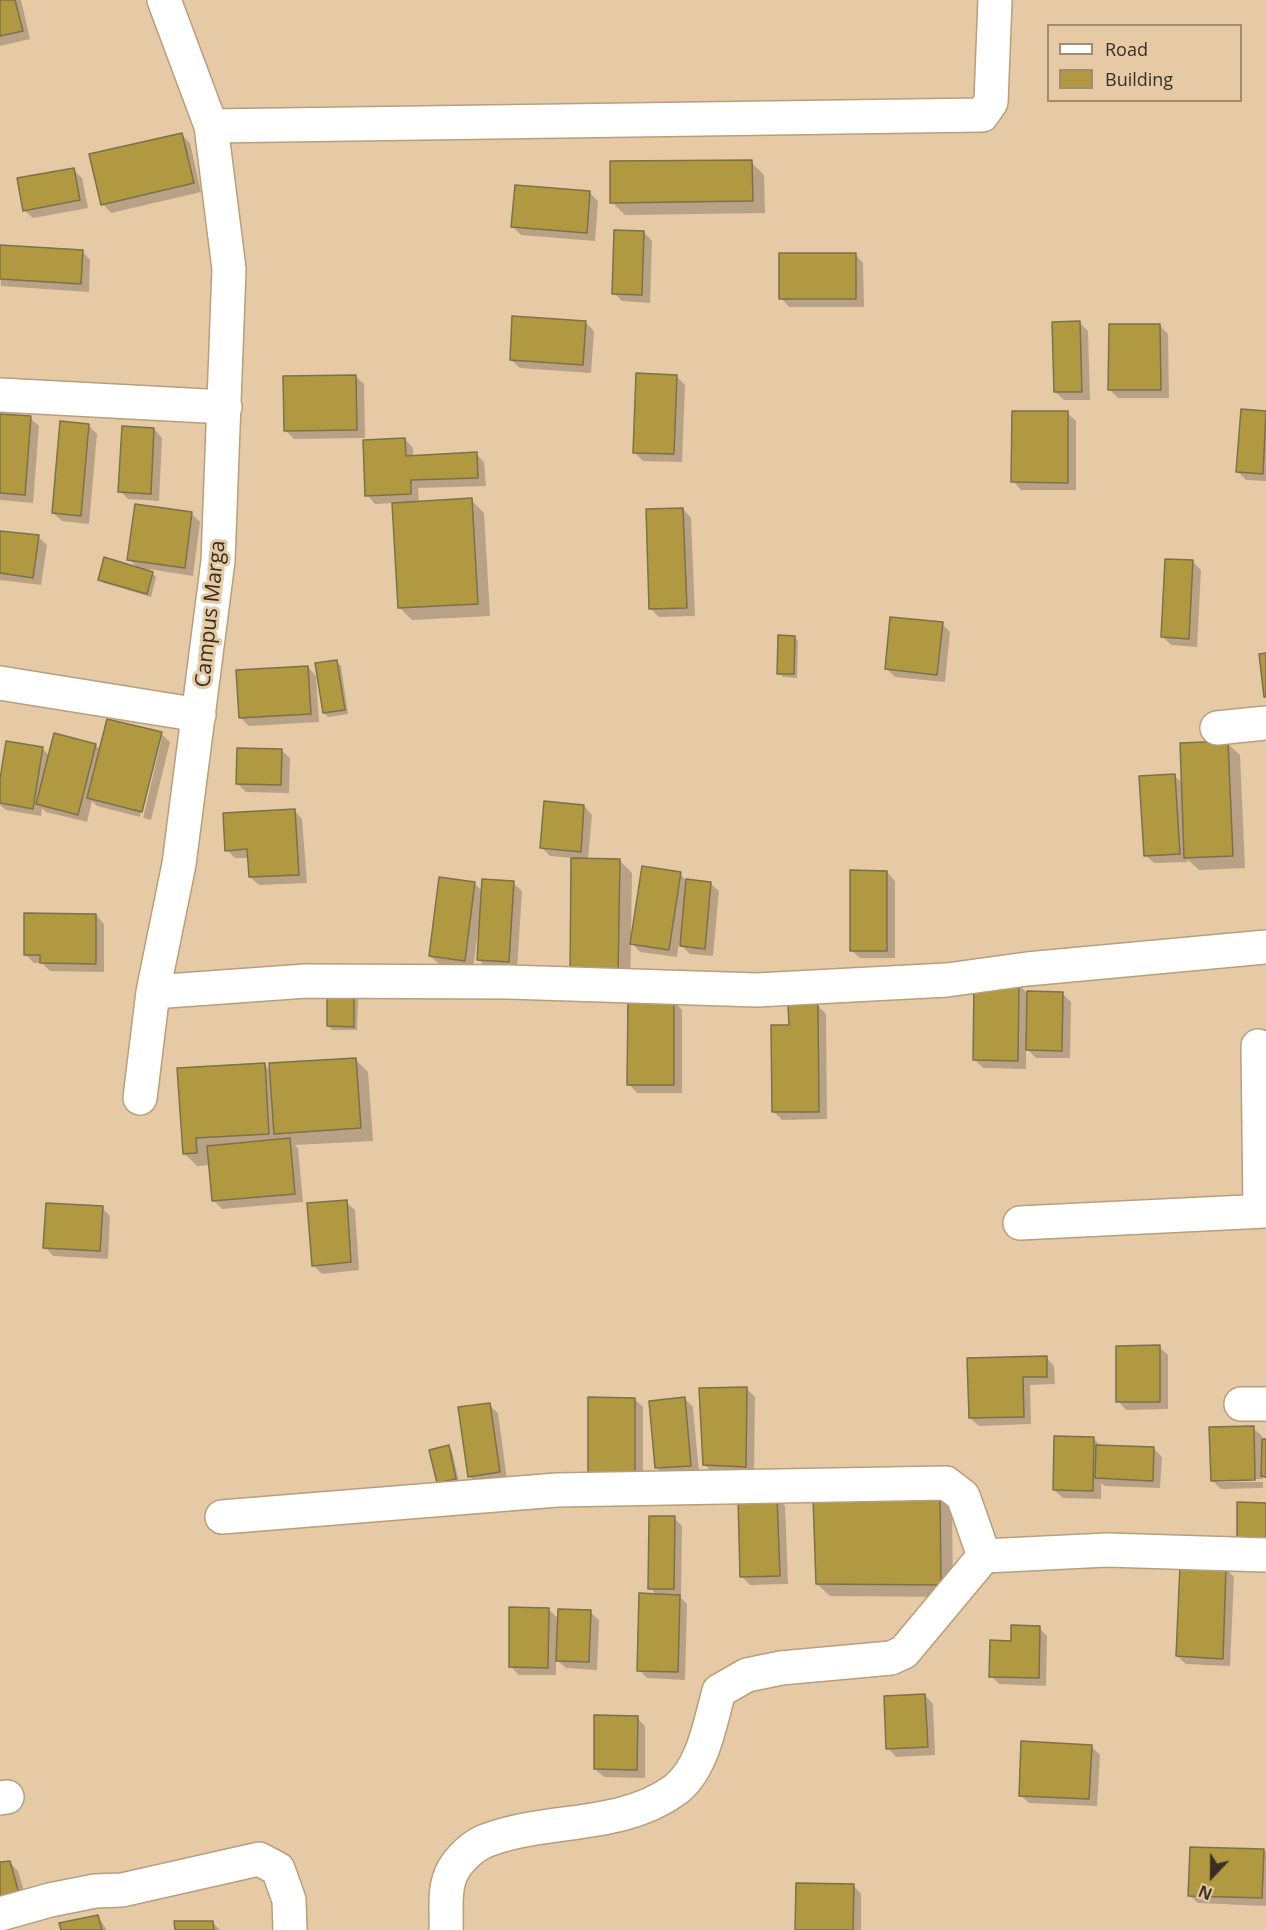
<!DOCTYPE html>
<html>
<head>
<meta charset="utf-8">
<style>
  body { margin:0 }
  #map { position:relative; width:1266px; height:1930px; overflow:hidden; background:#e6caa6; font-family:"Open Sans",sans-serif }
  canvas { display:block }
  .legend { position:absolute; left:1047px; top:24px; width:195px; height:78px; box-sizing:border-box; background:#e6caa6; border:2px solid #a18c70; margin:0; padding:8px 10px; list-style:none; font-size:18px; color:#392e1f }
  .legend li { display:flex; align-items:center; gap:12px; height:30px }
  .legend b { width:30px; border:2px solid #a18c70 }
  .north { position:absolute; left:1182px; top:1846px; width:60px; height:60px; -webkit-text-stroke:4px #e6caa6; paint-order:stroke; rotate:202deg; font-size:16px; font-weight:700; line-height:24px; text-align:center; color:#392e1f }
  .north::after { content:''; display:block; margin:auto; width:21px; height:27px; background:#392e1f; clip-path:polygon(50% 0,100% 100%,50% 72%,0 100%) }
</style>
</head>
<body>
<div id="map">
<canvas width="1266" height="1930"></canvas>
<ul class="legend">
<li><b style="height:8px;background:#fff"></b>Road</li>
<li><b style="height:16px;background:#b09941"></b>Building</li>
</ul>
<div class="north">N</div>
</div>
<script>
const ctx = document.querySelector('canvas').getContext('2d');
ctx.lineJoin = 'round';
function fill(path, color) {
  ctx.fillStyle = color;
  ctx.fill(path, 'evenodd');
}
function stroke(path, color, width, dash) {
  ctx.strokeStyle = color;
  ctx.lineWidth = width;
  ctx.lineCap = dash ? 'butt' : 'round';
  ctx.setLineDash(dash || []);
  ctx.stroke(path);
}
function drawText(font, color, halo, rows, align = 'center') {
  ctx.font = font + ' "Open Sans",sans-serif';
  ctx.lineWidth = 6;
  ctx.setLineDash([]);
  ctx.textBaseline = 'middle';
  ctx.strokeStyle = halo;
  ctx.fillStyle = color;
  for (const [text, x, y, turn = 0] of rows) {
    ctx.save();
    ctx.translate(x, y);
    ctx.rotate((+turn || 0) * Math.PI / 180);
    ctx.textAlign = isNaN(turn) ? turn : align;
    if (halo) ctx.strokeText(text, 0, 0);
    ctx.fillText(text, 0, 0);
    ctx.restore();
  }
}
fill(new Path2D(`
  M0,0H21L30,39L0,46Z
  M181,134L190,143L201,192L111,213L103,204Z
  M751,162L764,175L765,213L625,215L612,202Z
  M73,170L82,178L88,208L33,218L24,210Z
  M589,192L598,201L595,241L521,235L513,227Z
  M644,232L652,241L650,303L622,301L614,293Z
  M0,247L82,251L90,260L89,292L1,286Z
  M855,254L863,263L864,307H789L781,298Z
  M585,322L594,331L591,373L520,368L511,360Z
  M1080,323L1088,331L1090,400H1064L1055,392Z
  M1160,326L1168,334L1169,398H1118L1110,390Z
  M355,376L364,384L365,438L294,439L286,431Z
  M676,376L685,385L682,462L643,461L634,452Z
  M1242,411L1266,413V481L1246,480L1238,472Z
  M1067,413L1076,421V490H1021L1013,481Z
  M0,416L30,418L39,426L33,503L0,500Z
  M88,425L97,434L89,524L62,521L53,513Z
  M154,429L162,438L159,501L128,499L120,491Z
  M405,439L413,448V457L476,454L484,462L486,486L418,488L419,503L471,500L484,513L490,616L412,620L400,608L393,503L375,504L367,495Z
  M683,509L691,518L695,616L659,617L651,609Z
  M192,514L200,522L193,576L149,569L156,577L151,597L104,583L100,579L138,569L129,559Z
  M0,532L38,537L47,545L41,585L0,580Z
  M1192,561L1201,570L1197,647L1171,645L1163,637Z
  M942,624L950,632L945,682L895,677L887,669Z
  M794,637L798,641L797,678L783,677L779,673Z
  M337,662L341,666L348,714L328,717L324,713Z
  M308,667L316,676L319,722L249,726L240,717Z
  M161,734L170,742L151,820L143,818L162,737H159L140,817L97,806L92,801L87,822L46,812L42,808L41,816L6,810L0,805V787L42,748L50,756L95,745L101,750Z
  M1227,743L1240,755L1245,868L1199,870L1187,859L1188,862L1154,863L1145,855L1174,775L1183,784Z
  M281,750L290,758L289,793L246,792L237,783Z
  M584,806L592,815L588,860H619L632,873L631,935L680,874L687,881L710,883L719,891L713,956L690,954L679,943L677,957L640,952L631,942L630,990L584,989L573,858L550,856L542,848Z
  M294,810L302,819L307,883L259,885L250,877L249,858H235L227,850Z
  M887,872L895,881V958H860L851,950Z
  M474,883L483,892L513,883L522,891L517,970L487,968L479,960L480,931H478L473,969L439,964L430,956Z
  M96,915L104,924V972L50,971L42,963H34L25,954Z
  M1018,984L1027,993H1062L1071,1002L1070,1058H1036L1026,1048V1069L983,1068L975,1060Z
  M354,995L358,999L357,1030H332L328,1026Z
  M674,1001L682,1010V1093H637L629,1084Z
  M818,1006L826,1014L827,1119L782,1120L773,1111L790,1027Z
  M355,1059L368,1072L373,1141L295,1145L298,1148L303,1202L222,1209L214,1201L211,1165L197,1166L184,1153L179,1070L264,1064L271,1072Z
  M346,1202L355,1210L359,1270L322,1274L313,1265Z
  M102,1208L110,1216L108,1259L53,1256L45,1247Z
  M1159,1347L1168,1355V1409L1126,1410L1118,1401Z
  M1046,1357L1054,1366L1055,1384L1030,1385L1031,1424L979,1426L970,1418Z
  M746,1388L755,1397L754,1474L713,1473L704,1464Z
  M634,1399L643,1407V1482H598Z
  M685,1399L693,1407L699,1473L665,1476L657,1468Z
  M489,1405L498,1413L507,1480L478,1484L469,1476Z
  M1253,1428L1262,1436V1441H1266V1479L1263,1476V1479H1218V1482H1263V1480V1488L1221,1489L1212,1480Z
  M1093,1438L1101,1446L1153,1448L1162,1457L1160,1488L1105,1486L1101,1483V1499L1063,1498L1054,1490Z
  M448,1447L452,1451L459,1482L442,1486L438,1483Z
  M777,1498L785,1506L788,1584L750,1585L742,1577Z
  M939,1498L952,1511L953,1597L830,1596L817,1584Z
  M674,1518L682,1526L681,1598L687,1604L685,1680L647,1678L639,1670L657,1595L650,1588Z
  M1226,1569L1234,1577L1230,1666L1186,1664L1177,1656Z
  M548,1609L559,1619L590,1612L599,1620L597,1670L566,1668L556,1659V1675H519L511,1667Z
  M1039,1628L1047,1636L1046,1686L999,1684L991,1676L1013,1642Z
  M925,1695L933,1704L935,1755L896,1757L888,1748Z
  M637,1718L645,1726V1778L604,1777L595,1769Z
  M1091,1746L1100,1755L1097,1806L1029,1803L1020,1795Z
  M1264,1850L1266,1853V1906L1198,1903L1189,1895Z
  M9,1862L18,1871L30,1912L0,1864Z
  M853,1885L861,1894V1930H797Z
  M98,1917L107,1930H63Z
  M213,1923L220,1930H177Z`), '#0003');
const building = new Path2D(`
  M0,0H15L23,31L0,36Z
  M182,133L194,183L101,205L89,154Z
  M752,160L753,201L610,203V161Z
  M74,168L80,200L23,211L17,178Z
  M515,185L590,191L587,233L511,227Z
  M614,230L644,231L642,295L612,294Z
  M0,245L83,250L81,284L0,279Z
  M779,253H856V299H779Z
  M512,316L586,321L583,365L510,360Z
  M1080,321L1082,392H1054L1052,322Z
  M1109,324H1160L1161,390H1108Z
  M636,373L677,375L674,454L633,453Z
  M356,375L357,430L284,431L283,376Z
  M1241,409L1266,411L1263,474L1236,472Z
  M1012,411H1068V483L1011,482Z
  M0,414L31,416L25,495L0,493Z
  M60,421L89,424L81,516L52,513Z
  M122,426L154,428L151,494L118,492Z
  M405,438L406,456L477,452L478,478L411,480V494L365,496L363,440Z
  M472,498L478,604L398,608L392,503Z
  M135,504L192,512L185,568L127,560Z
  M683,508L687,608L649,609L646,509Z
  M0,531L39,535L33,578L0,573Z
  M104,557L153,572L147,594L98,580Z
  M1165,559L1193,560L1189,639L1161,637Z
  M890,617L943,622L937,675L885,669Z
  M778,635L795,636L794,674H777Z
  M1266,653V697H1264L1259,654Z
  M337,660L345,710L323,713L315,663Z
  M308,666L311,714L239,718L236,670Z
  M107,719L162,732L142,812L87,798Z
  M54,733L96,744L78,815L36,804Z
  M6,741L43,747L33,809L0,803V779Z
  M1228,741L1233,856L1184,858L1180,743Z
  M237,748L282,749L281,785L236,784Z
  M1175,774L1180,854L1144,856L1139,776Z
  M544,801L584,805L581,852L540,848Z
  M295,809L299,875L249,877L247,849L225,851L223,813Z
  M571,858L620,859L618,977H570Z
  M642,866L681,872L669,950L630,944Z
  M850,870L887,871V951H850Z
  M439,877L475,882L465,961L429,956Z
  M482,879L514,881L509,962L477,960Z
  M686,879L711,882L705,949L680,946Z
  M24,913L96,914V964L40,963V955H24Z
  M974,982H1019L1018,1061L973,1060Z
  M1027,991L1063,992L1062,1051L1026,1050Z
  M327,993H354V1027L327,1026Z
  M628,999L674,1000V1085H627Z
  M818,1004L819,1112H772L771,1025H789L788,1005Z
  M356,1058L361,1128L274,1134L269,1063Z
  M265,1063L269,1134L196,1138L197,1153L183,1154L177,1068Z
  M290,1138L295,1194L212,1201L207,1146Z
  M347,1200L351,1262L312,1266L307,1203Z
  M46,1203L103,1206L100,1251L43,1248Z
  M1160,1345V1402H1116V1346Z
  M1047,1356V1377H1023L1024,1417L969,1418L967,1358Z
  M747,1387L746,1467L703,1465L699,1388Z
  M588,1397L635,1398V1475L588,1474Z
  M685,1397L691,1466L655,1468L649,1401Z
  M490,1403L500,1472L468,1477L458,1407Z
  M1254,1426L1255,1480L1211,1481L1209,1427Z
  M1054,1436L1094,1437L1093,1491L1053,1490Z
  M1262,1439H1266V1477L1261,1476Z
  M449,1445L456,1479L437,1483L429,1450Z
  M1096,1445L1154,1447L1153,1481L1095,1478Z
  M777,1496L780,1576L740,1577L738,1497Z
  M813,1497H940L941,1585L816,1584Z
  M1237,1502L1266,1503V1548H1237Z
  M649,1516H675L674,1589H648Z
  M1180,1565L1226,1568L1223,1659L1176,1656Z
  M639,1593L680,1595L678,1672L637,1671Z
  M509,1607L549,1608L548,1668L509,1667Z
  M558,1609L591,1610L589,1662L556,1661Z
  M1011,1625L1040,1626L1039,1678L989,1677L990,1640L1011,1641Z
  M925,1694L928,1747L886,1749L884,1696Z
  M594,1715L638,1716L637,1770L594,1769Z
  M1021,1741L1092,1745L1089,1799L1019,1796Z
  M1190,1847L1264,1849L1262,1898L1188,1896Z
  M10,1861L22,1904L0,1908V1862Z
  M796,1883L854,1884L853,1930H795Z
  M98,1915L102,1930H61L59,1923Z
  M174,1921H213L214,1930H175Z`);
fill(building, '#b09941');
stroke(building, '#7c7149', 1.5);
const minor = new Path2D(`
  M164,0L211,126L982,115L991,102L995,0
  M0,395L225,407
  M0,683L199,715
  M1217,728L1266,723
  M153,992L306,981L508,982L757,990L947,980L1027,969L1266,947
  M1258,1046L1260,1211
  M140,1098L153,992L179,864L218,561L229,269L211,126
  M1020,1223L1266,1211
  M1241,1404H1266
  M222,1517L557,1490L946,1483L963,1496L984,1556
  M0,1798L7,1797
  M0,1914L50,1900L95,1891L122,1890L259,1859L278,1869L289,1900L290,1930
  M446,1930C447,1914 444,1895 449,1880C453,1864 471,1847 485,1841C546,1817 620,1830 675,1790C703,1769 710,1723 719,1691L747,1675L781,1668L891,1658L904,1652L984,1556L1107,1550L1266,1555`);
stroke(minor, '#b99e7b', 36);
stroke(minor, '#fff', 33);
drawText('21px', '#392e1f', '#e6caa6', [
  ["Campus Marga",211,614,-84]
]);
</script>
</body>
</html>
